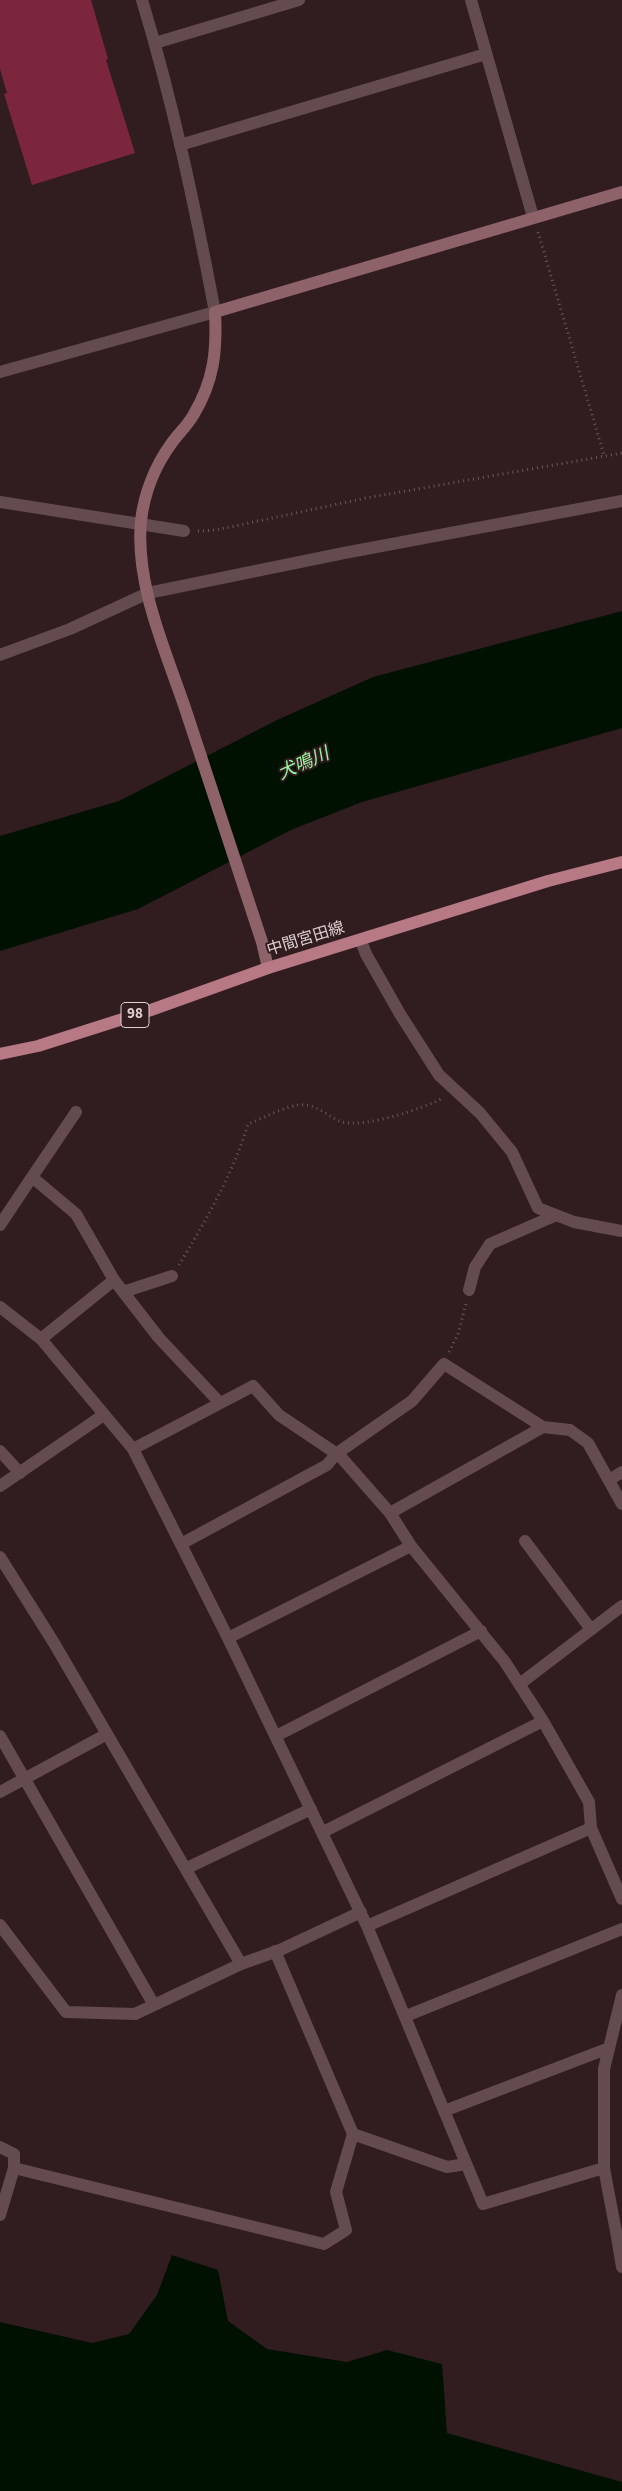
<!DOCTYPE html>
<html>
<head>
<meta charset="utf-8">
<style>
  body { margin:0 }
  canvas { display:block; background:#311c20 }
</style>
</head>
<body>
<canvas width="622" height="2491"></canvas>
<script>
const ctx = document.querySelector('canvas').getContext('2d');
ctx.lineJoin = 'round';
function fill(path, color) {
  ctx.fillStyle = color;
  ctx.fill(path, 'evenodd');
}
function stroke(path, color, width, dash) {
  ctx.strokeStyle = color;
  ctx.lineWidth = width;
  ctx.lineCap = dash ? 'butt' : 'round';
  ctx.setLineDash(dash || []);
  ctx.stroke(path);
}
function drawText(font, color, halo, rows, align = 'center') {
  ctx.font = font + ' "Source Sans 3","Noto Sans JP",sans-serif';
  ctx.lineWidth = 4;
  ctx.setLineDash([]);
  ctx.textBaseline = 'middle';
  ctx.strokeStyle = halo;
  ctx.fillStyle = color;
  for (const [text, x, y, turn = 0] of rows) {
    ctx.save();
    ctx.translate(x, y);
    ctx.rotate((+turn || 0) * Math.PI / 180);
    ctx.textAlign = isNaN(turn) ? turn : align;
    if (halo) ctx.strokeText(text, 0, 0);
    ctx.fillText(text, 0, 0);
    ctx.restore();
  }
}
fill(new Path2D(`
  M622,611V728L362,802L291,830L138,909L0,951V836L119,801L277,720L373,677Z
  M172,2255L218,2270L228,2321L267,2349L347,2362L387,2350L442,2364L447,2433L622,2482V2491H0V2322L92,2343L129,2334L157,2295Z`), '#001101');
fill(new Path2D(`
  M0,0H91L108,59L106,60L135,153L32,185L4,94L7,93L0,69Z`), '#7c263d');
stroke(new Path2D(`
  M538,232L604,455
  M198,531L216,530L366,498L622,453
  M179,1265C206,1220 233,1174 248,1124C264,1118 283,1107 299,1105C316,1103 328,1117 342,1122C364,1128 423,1109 443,1098
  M449,1352L458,1334L466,1304`), '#6a575b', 3, [1, 4]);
stroke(new Path2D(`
  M471,0L533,217
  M155,43L299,0
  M180,145L486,54
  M0,372L215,312C195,207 173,102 142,0
  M0,502L184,531
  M0,655L70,629L148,593L344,553L622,501
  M361,941L366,954L400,1014L439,1075L480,1113L512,1152L538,1208L574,1222L622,1231
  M32,1177L76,1112
  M0,1225L32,1177L76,1214L114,1280
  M469,1290L475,1267L490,1244L554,1216
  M123,1292L172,1276
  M0,1307L41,1339L133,1449L228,1638L367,1926L483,2204L604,2168
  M41,1339L114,1280L159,1338L220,1403
  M543,1427L570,1430L588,1443L622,1504
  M133,1449L253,1386L279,1415L340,1456L390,1513L411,1546L505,1662L543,1721L589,1802L591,1828L622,1899
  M0,1451L20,1473
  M609,1480L622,1472
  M0,1486L102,1416
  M525,1541L590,1628
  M181,1544L327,1465L336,1454L412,1401L444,1364L543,1427L390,1513
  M0,1557L54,1643L241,1964
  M228,1638L411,1546
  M521,1683L622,1606
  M0,1736L154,2005
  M276,1736L481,1631
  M0,1792L107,1734
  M323,1832L543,1721
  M187,1868L311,1809
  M0,1925L66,2012L135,2014L241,1964L280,1950L361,1912
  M367,1926L591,1828
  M275,1951L353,2134
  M622,1995L604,2069V2168L617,2237L622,2236
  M406,2016L622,1929
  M444,2111L609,2048
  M0,2147L14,2154V2168L0,2215
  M14,2168L324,2244L346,2230L336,2192L353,2134L447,2167L466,2164
  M617,2237L622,2267`), '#634b4f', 12);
stroke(new Path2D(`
  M268,968L262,942C237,864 211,786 185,708C165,649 135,584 141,521C144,494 155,466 171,444C178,434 188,425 194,414C214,380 217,351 215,312L622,192`), '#8d6269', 12);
stroke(new Path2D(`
  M0,1054L38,1046L151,1010L268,968L548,881L622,862`), '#b77984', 12);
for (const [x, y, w] of [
  [135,1015,28]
]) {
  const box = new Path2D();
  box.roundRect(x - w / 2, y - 12.5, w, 25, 4);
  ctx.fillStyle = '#311c20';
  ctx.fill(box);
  stroke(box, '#decfd1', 1);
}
drawText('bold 15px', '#decfd1', null, [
  ["98",135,1015]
]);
drawText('16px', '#decfd1', '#311c20', [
  ["中間宮田線",306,940,-17]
]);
drawText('italic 18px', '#98f8a1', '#311c20', [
  ["犬鳴川",304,765,-24]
]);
</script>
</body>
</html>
